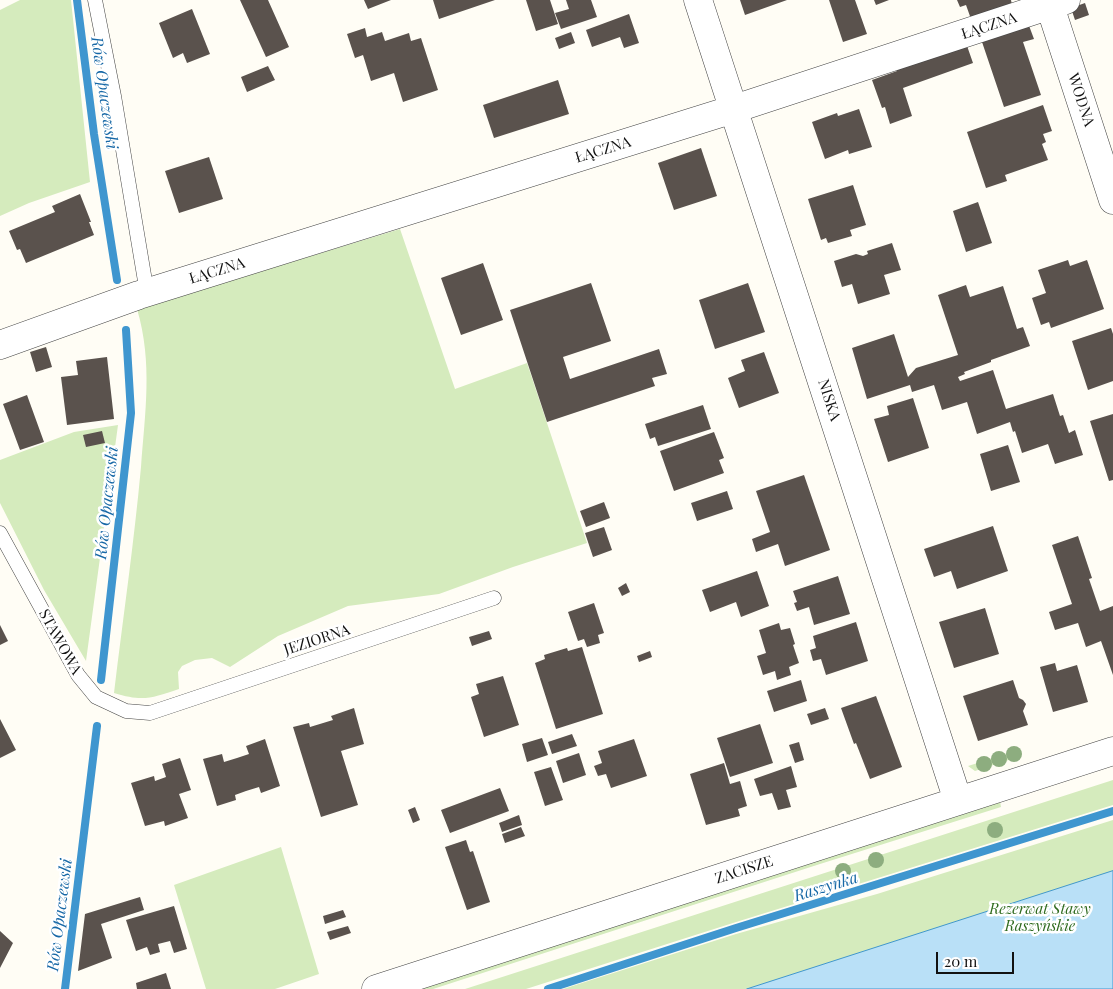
<!DOCTYPE html>
<html>
<head>
<meta charset="utf-8">
<style>
  body { margin:0 }
  #map { position:relative; width:1113px; height:989px; overflow:hidden; background:#fffdf5; font-family:"Playfair Display",serif }
  canvas { display:block }
  .scale { position:absolute; left:936px; top:952px; width:78px; height:22px; box-sizing:border-box; border:2px solid #111; border-top:0; padding-left:6px; font-size:15px; line-height:18px; white-space:nowrap; color:#111; -webkit-text-stroke:4px #fff; paint-order:stroke }
</style>
</head>
<body>
<div id="map">
<canvas width="1113" height="989"></canvas>
<div class="scale">20 m</div>
</div>
<script>
const ctx = document.querySelector('canvas').getContext('2d');
ctx.lineJoin = 'round';
function fill(path, color) {
  ctx.fillStyle = color;
  ctx.fill(path, 'evenodd');
}
function stroke(path, color, width, dash) {
  ctx.strokeStyle = color;
  ctx.lineWidth = width;
  ctx.lineCap = dash ? 'butt' : 'round';
  ctx.setLineDash(dash || []);
  ctx.stroke(path);
}
function drawText(font, color, halo, rows, align = 'center') {
  ctx.font = font + ' "Playfair Display",serif';
  ctx.lineWidth = 5;
  ctx.setLineDash([]);
  ctx.textBaseline = 'middle';
  ctx.strokeStyle = halo;
  ctx.fillStyle = color;
  for (const [text, x, y, turn = 0] of rows) {
    ctx.save();
    ctx.translate(x, y);
    ctx.rotate((+turn || 0) * Math.PI / 180);
    ctx.textAlign = isNaN(turn) ? turn : align;
    if (halo) ctx.strokeText(text, 0, 0);
    ctx.fillText(text, 0, 0);
    ctx.restore();
  }
}
fill(new Path2D(`
  M20,0H71L90,182L29,203L0,216V10Z
  M400,229L455,389L527,363L587,543L513,567L439,594L348,606L278,636L230,667L212,658L195,660L182,666L178,672L179,689C152,698 143,702 114,693C123,618 134,543 141,467C145,413 153,363 137,309Z
  M118,425L86,661L44,590L0,503V460L74,432Z
  M1016,751L1018,757L975,771L968,766Z
  M1113,780V805L733,923L526,989H465Z
  M1000,801L1001,807L820,864L433,989H414Z
  M1113,820V989H563L736,934L877,894Z
  M281,847L319,974L275,989H206L174,885Z`), '#d5ebbd');
const water = new Path2D(`
  M1113,871V989H747Z`);
fill(water, '#b9e0f7');
stroke(water, '#3f96cf', 1);
stroke(new Path2D(`
  M77,0L94,134L117,280
  M101,680L131,413L126,330
  M65,989L97,726
  M548,989L736,928L1113,811`), '#3f96cf', 8);
fill(new Path2D(`
  M240,0H268L289,47L266,57Z
  M364,0H391L368,9Z
  M433,0H495L439,19Z
  M526,0H550L558,24L536,31Z
  M566,0H591L597,17L561,29L555,13L569,9Z
  M740,0H787L745,15Z
  M829,0H855L867,34L843,42Z
  M874,0H889L876,5Z
  M957,0H1011L1012,5L971,19L966,5L960,7Z
  M1085,3L1089,15L1075,20L1071,8Z
  M192,9L210,54L187,63L183,53L173,58L159,23Z
  M629,14L639,43L624,48L620,37L592,47L586,30Z
  M1028,23L1034,39L1023,42L1041,95L1004,107L981,39Z
  M365,28L367,37L382,32L385,41L409,33L411,41L421,38L438,90L403,102L394,73L371,81L363,55L355,58L347,34Z
  M571,32L575,43L559,49L555,38Z
  M966,43L973,63L903,88L912,116L890,124L885,107L882,108L872,80L897,71L895,67Z
  M268,66L275,80L247,92L241,77Z
  M558,80L569,114L494,138L483,105Z
  M1043,105L1052,131L1043,134L1046,142L1042,144L1048,160L1005,175L1007,181L986,188L967,132Z
  M859,109L872,147L849,154L848,150L825,159L812,122L837,113L838,116Z
  M701,148L717,196L674,210L658,163Z
  M209,157L223,199L179,213L165,171Z
  M853,185L866,225L850,230L852,236L828,243L826,238L821,240L808,199Z
  M80,194L91,222H89L94,235L26,263L20,249L17,250L9,231L55,212L52,206Z
  M978,202L992,243L966,252L953,211Z
  M892,243L901,270L884,275L890,294L858,304L852,284L842,287L834,261L856,254L863,256L868,254L867,251Z
  M1068,260L1070,266L1087,260L1104,309L1051,328L1049,322L1041,325L1032,298L1046,293L1038,270Z
  M483,263L503,320L461,335L441,278Z
  M591,283L611,341L563,357L570,379L659,349L667,374L652,378L655,386L547,422L510,310Z
  M748,283L765,332L715,349L699,300Z
  M966,285L970,297L1003,286L1017,329L1023,327L1030,346L991,360V362L964,372L965,374L958,377L960,381L993,370L1006,409L1053,394L1060,416L1063,415L1069,433L1075,430L1083,455L1055,464L1048,444L1022,453L1015,431L1013,432L1010,422L977,434L967,402L942,410L934,385L912,392L910,385L867,399L852,348L894,334L908,377L916,368L958,355L938,295Z
  M1111,328L1113,334V381L1088,390L1072,341Z
  M46,347L52,367L36,372L30,352Z
  M764,352L779,393L739,408L728,378L745,371L741,360Z
  M107,357L114,419L67,425L61,377L78,375L76,361Z
  M27,395L44,442L20,450L3,404Z
  M913,398L929,448L888,462L874,419L889,415L887,406Z
  M703,405L711,429L658,446L655,437L650,439L645,424Z
  M1113,414V480L1109,481L1090,421Z
  M102,431L105,443L86,447L83,435Z
  M714,432L724,458L719,460L724,473L674,491L660,451Z
  M1008,445L1020,482L991,491L980,454Z
  M804,475L830,550L785,566L778,544L756,552L752,539L770,532L756,491Z
  M727,491L733,509L697,521L691,503Z
  M604,502L610,518L586,527L580,511Z
  M993,526L1008,571L957,589L951,571L934,577L924,549Z
  M604,527L612,550L593,557L585,533Z
  M1078,536L1092,578L1089,579L1100,611L1113,606V675L1101,641L1086,647L1078,623L1055,630L1049,612L1072,604L1052,545Z
  M757,571L769,606L741,617L736,602L710,612L702,590Z
  M838,576L850,614L814,625L809,607L797,611L794,603L797,602L793,591Z
  M626,583L630,592L622,596L618,588Z
  M594,603L604,633L598,635L600,643L587,647L584,639L578,641L568,612Z
  M985,608L999,654L954,668L939,622Z
  M856,622L868,661L826,675L821,659L813,661L810,650L816,648L813,636Z
  M779,623L781,630L790,628L795,644L793,645L799,663L789,667L791,675L777,680L775,671L763,675L757,656L766,653L759,630Z
  M0,625L8,641L0,645Z
  M489,631L492,639L472,646L469,637Z
  M582,647L603,714L556,729L535,663L545,659L544,655L567,648L568,651Z
  M650,651L652,657L639,662L637,656Z
  M1055,663L1057,671L1077,665L1088,702L1053,712L1040,667Z
  M503,676L519,725L484,737L471,697L479,694L476,684Z
  M801,680L807,701L774,712L767,691Z
  M1013,680L1019,698L1023,700L1026,704L1023,711L1028,725L978,741L963,696Z
  M876,696L902,767L870,779L856,743L854,744L841,708Z
  M354,708L364,744L341,751L358,805L321,817L293,727L309,723L310,727L333,720L331,716Z
  M825,708L829,719L811,725L807,714Z
  M0,719L16,750L0,758Z
  M760,724L773,763L730,777L717,738Z
  M572,734L577,746L552,754L548,742Z
  M542,738L548,755L527,762L522,744Z
  M265,739L280,786L261,793L259,787L246,791L235,795L236,800L217,806L203,759L222,754L224,762L237,758L249,754L246,746Z
  M634,739L647,776L611,788L606,774L598,776L594,766L602,763L598,751Z
  M799,742L804,760L795,763L789,745Z
  M579,753L586,775L563,783L556,761Z
  M180,758L191,790L179,794L188,818L165,826L164,821L145,826L131,783L154,776L155,781L166,777L162,764Z
  M724,763L730,784L740,781L747,806L738,809L740,816L706,825L690,774Z
  M791,766L797,787L786,790L791,807L778,810L772,793L760,796L754,779Z
  M551,767L563,800L545,806L534,772Z
  M500,788L509,811L450,833L441,810Z
  M415,807L420,820L413,823L408,810Z
  M519,815L522,825L502,832L499,823Z
  M521,827L525,836L505,843L502,834Z
  M466,840L470,852L473,851L490,902L467,910L445,847Z
  M140,897L144,910L101,924L112,958L78,971L85,914Z
  M174,906L187,949L174,953L170,941L158,944L160,952L150,955L147,947L136,951L126,920Z
  M343,910L346,917L325,924L323,916Z
  M348,926L351,933L330,940L327,932Z
  M0,931L13,943L0,968Z
  M166,973L171,989H137L136,983Z`), '#5a524d');
const lane = new Path2D(`
  M95,0L114,96L147,293
  M0,533L78,675L96,697L126,711L150,713L494,598`);
const street = new Path2D(`
  M698,0L958,801
  M1048,0L1113,200
  M0,345L139,295L734,109L1066,0
  M376,989L1113,751`);
stroke(lane, '#444', 15);
stroke(street, '#444', 29);
stroke(lane, '#fff', 14);
stroke(street, '#fff', 28);
ctx.fillStyle = '#8dad7f';
for (const [x, y] of [
  [1014,754],
  [999,759],
  [984,764],
  [995,830],
  [876,860],
  [843,871]
]) {
  ctx.beginPath();
  ctx.arc(x, y, 8, 0, 2 * Math.PI);
  ctx.fill();
}
drawText('15px', '#111', '#fff', [
  ["ŁĄCZNA",989,26,-18],
  ["WODNA",1081,100,72],
  ["ŁĄCZNA",603,150,-17],
  ["ŁĄCZNA",217,271,-17],
  ["NISKA",829,400,72],
  ["JEZIORNA",317,640,-18],
  ["STAWOWA",60,642,61],
  ["ZACISZE",744,870,-18]
]);
drawText('italic 15px', '#2f6b1f', '#fff', [
  ["Rezerwat Stawy",1040,909],
  ["Raszyńskie",1040,926]
]);
drawText('italic 16px', '#1768a6', '#fff', [
  ["Rów Opaczewski",104,93,82],
  ["Rów Opaczewski",107,503,-84],
  ["Raszynka",826,887,-17],
  ["Rów Opaczewski",60,915,-83]
]);
</script>
</body>
</html>
